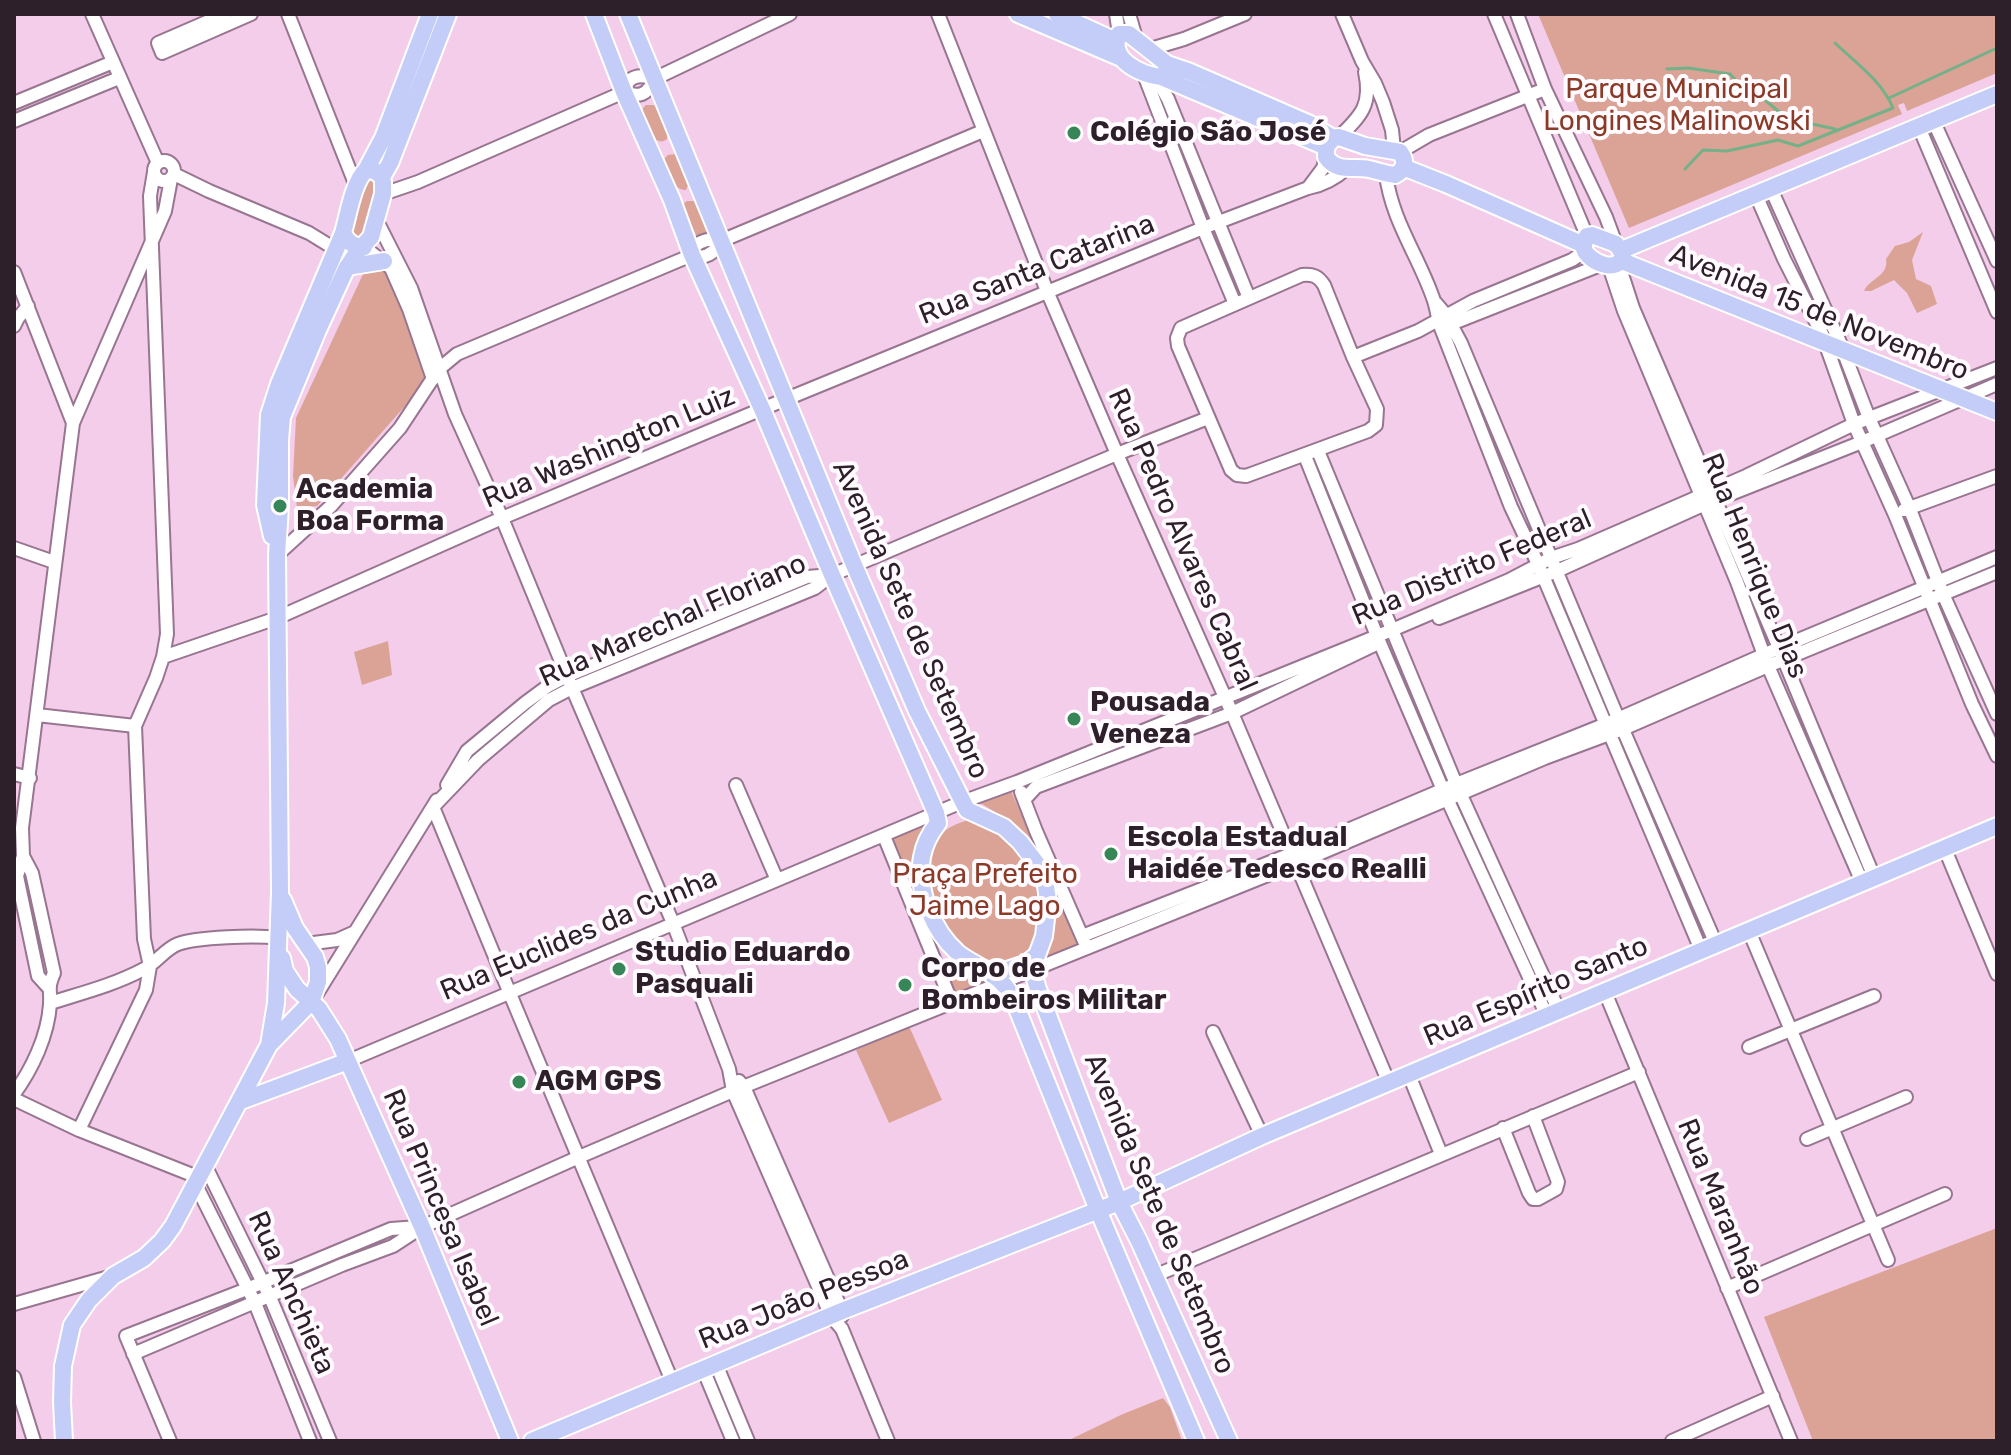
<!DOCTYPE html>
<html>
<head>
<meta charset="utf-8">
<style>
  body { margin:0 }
  #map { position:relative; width:2011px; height:1455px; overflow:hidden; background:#f4cdeb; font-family:Rubik,sans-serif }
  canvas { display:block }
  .frame { position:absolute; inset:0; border:16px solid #2e202b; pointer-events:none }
</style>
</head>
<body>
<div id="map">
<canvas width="2011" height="1455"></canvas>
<div class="frame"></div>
</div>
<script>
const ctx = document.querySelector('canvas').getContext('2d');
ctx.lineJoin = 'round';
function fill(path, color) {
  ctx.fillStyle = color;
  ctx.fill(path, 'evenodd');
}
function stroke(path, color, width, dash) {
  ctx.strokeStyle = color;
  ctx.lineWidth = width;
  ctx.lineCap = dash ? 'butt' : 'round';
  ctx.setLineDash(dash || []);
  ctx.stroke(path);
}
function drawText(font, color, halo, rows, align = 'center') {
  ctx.font = font + ' Rubik,sans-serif';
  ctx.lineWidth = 8;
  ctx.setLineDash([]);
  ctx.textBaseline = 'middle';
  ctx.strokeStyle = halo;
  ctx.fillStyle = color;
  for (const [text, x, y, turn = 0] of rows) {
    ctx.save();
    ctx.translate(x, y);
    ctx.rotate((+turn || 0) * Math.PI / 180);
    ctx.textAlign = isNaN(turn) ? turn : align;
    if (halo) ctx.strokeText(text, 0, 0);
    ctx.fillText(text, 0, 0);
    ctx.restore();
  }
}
fill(new Path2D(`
  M1538,14H1997V73L1907,111L1904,103L1898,105L1902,114L1629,228Z
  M646,105H654L657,108L667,133V139C663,142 661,142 656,140L643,113V108Z
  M676,154L679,157L689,183L686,190C674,191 669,173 664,162L665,158L668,155Z
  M365,175L379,182L369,209L370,231L362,241L350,232Z
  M687,201H695L698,203L707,229V234L701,238L696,235L683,208V204Z
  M1923,232L1912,260L1916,279L1931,286L1937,304L1917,313L1907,293L1894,280L1871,291H1864C1870,278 1889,276 1886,259L1895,246L1909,242Z
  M374,265L388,271L429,370L420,389L317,506L297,508L293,476L296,418L364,272Z
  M388,641L392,675L362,685L354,652Z
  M1010,789L1034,841L1015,825L979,802Z
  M969,820C976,821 985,822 992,826C1016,840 1041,871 1042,900C1042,906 1041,912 1040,918C1039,924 1039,931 1036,936C1029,953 1017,962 999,961C949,960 908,879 938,838C945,828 957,823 969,820Z
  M924,821L928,827L917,883L912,885L890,836Z
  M1056,895L1079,944L1044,959L1053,921Z
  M968,969L986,977L990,985L954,998L945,977Z
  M909,1026L942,1100L889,1123L856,1050Z
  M1997,1228V1441H1813L1764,1317Z
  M1163,1398L1170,1407L1182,1441H1067L1123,1414Z`), '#dba395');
stroke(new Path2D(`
  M1667,69L1688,68L1730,74L1744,89L1765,100L1778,111L1808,123L1835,129
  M1889,98L1997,48
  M1685,169L1703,150L1727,151L1778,140L1798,146L1893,108C1882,81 1855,62 1835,43`), '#74b088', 3);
const minor = new Path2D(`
  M92,14L158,163
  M225,14L158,43L162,53L251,14
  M288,14L356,186
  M938,14L1047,291L1117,454L1232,713L1389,1083
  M1116,14L1119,34
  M1129,14L1136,38
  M1342,14L1362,61L1375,83L1383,102L1392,130L1394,150
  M1494,14L1587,236
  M1517,14L1545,89L1606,217L1616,244
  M1147,50L1184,39L1245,14
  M1143,72L1203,228L1235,304
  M1155,76L1168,99L1249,298
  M654,79L790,14
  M624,92C627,75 640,74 654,79
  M624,92C639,98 648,95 654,79
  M14,103L113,62
  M1933,120L1997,261
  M14,121L119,78
  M1919,127L1997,312
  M1339,137C1362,115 1372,104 1365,72
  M1400,152L1429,135L1545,89
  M154 171a10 10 0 1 1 20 0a10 10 0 1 1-20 0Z
  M174,174L209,191L309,233L335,249
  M1386,174C1391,219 1419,257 1433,298C1437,308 1437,318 1441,328L1511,507L1538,564L1701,950
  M1308,188L1323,168L1326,157
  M1771,189L1839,340L1869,418L1909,507L1943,594L1997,714
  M383,194L418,182L624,92
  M1756,195L1784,259L1822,334L1854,424L1895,515L1972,704L1997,756
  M376,219L411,288L455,414L502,518L567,676L673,923L729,1069L733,1091L831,1316L842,1329L888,1441
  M721,241L983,131
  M364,247L391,268L409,309L433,379
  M692,255L694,246C703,240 710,238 721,241
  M692,255C705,260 715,253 721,241
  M1619,265L1633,308L1779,648L1874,877
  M1609,266L1624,311L1737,582L1768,666L1862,882
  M14,272L73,423
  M1302,275C1313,274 1318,276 1324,285L1353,357L1377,409L1376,425L1368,431L1246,476L1237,475L1231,470L1178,346L1177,338L1181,328Z
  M1436,303L1446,315L1461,343L1618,718L1716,944
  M14,326L18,318L28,306
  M1446,326L1603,264
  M1353,357L1418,331L1473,301L1572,260L1585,251
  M1318,451L1456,784L1559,1011
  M1305,456L1377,636L1443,790L1547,1016
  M1904,510L1997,476
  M14,548L54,562
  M277,555L331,506L400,428L439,369L457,354L692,255
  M1439,618L1557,571L1703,505L1862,442L1997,384
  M163,657L277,618L502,518L762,409L1203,228L1308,188C1323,185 1335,179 1347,168
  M37,715L135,726
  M14,774L30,778
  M447,785L467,751L525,703L548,686L567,676L807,577L832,575
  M736,785L777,880
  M1021,792L1036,831L1084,941
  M1024,800L1036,787L1232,713L1374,645
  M433,807L478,760L549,700L572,688L815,588L832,575L1117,454L1208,418
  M433,807C511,999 593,1190 672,1381
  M884,836L952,1003
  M1944,847L1997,974
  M1749,931L1888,1260
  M1082,936L1291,854L1456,784L1606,724L1779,648L1997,557
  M306,944L337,940L355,932
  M48,987L38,976L17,876L23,856L22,828L73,423L165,211L171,179
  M318,992L437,800
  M1605,992L1791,1441
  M50,1003C82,993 114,985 144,969C156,963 165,949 178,944C196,937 258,935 277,938
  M1213,1032L1262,1136
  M1749,1047L1874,996
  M348,1061L962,802L1017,782L1392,630L1509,580L1551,558L1578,549L1746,476L1854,424L1997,368
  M1409,1075L1441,1154
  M739,1081L744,1087L842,1311V1316
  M14,1094C32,1069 48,1036 50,1004C51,989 47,989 54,973L32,873L23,856
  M14,1099L79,1130L200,1178
  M1503,1128L1529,1193L1533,1199H1538L1556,1189L1558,1182L1533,1116
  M79,1130L146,990L150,966L144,939L135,726L156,678L163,657L167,634L150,196L154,172
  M1807,1139L1906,1097
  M206,1167L270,1297L330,1441
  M196,1185L255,1303L310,1441
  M1154,1276L1639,1072
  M1727,1288L1945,1194
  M14,1304L109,1277
  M133,1354L342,1265L393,1246L422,1227L579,1157L733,1091L1295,864L1545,758L1623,729L1768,666L1997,572
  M716,1364L748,1441
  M703,1369L733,1441
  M14,1377L34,1441
  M170,1441L126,1336L247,1289L391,1229L418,1227
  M1672,1441L1773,1396`);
const major = new Path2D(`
  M594,14L624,92L672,200L692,255L762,409L832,575L936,813L938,823C931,832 924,845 922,857C916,890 933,931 958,953C972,964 993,971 1004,985C1008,989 1011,995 1014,1001L1098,1210L1196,1441
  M628,14L854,565L917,711L967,810L1004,827L1020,842L1037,864L1046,886L1048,901L1044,936L1032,969L1038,989L1119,1202L1139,1241L1229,1441
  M1018,14L1121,58
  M1057,14L1116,41
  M1119,34H1129L1167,64V71L1161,77C1141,75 1107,59 1119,34Z
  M1167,64L1188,71L1310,124L1333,138
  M1161,77L1326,147
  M1339,137L1365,146L1400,152C1407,161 1405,170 1395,175C1386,174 1378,171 1369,169C1353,166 1337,173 1326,157V147L1333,138Z
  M1403,167L1446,184L1584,245
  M366,170L383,138L430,14
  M382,177L390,163L448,14
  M1592,235L1616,244L1623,254C1620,276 1588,262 1584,249C1583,244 1585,241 1587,236Z
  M1622,250L1997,94
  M1622,261L1997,412
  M347,267L384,261
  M272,536L265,505L269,415L279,384L343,233
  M282,958L285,971L297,989L319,1009L338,1039L422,1227L510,1441
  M992,975L1025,964L1036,956
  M269,1045L276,1003L280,892L277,555L280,506V440L282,417L318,330L346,269L357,252L371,237L383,194V182L382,177L375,171L366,170C353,182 348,216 343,233C348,243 353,246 364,247
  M241,1101L348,1061
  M64,1441L62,1402L63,1366L72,1325L89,1300L113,1276L144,1258L162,1241L173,1226L269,1045L311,1002L318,982V967L315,957L295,928L283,900
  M532,1441L842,1311L1119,1202L1262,1136L1997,826`);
stroke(minor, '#987590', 16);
stroke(major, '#fff', 20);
stroke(minor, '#fff', 12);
stroke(major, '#c4cdf7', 16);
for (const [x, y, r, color] of [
  [1074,133,8,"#368657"],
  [280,506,8,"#368657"],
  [1074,719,8,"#368657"],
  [1111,854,8,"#368657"],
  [619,969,8,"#368657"],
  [905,985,8,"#368657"],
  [519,1082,8,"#368657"]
]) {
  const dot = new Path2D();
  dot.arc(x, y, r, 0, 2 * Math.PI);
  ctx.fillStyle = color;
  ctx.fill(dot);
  stroke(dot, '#fffbfe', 3);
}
drawText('28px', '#8a3a26', '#fffbfe', [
  ["Parque Municipal",1677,90],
  ["Longines Malinowski",1677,122],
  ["Praça Prefeito",985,875],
  ["Jaime Lago",985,907]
]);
drawText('bold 28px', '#2e202b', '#fffbfe', [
  ["Colégio São José",1090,133],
  ["Academia",296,490],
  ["Boa Forma",296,522],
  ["Pousada",1090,703],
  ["Veneza",1090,735],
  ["Escola Estadual",1127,838],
  ["Haidée Tedesco Realli",1127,870],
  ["Studio Eduardo",635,953],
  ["Pasquali",635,985],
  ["Corpo de",921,969],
  ["Bombeiros Militar",921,1001],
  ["AGM GPS",535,1082]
], 'left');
drawText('28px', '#2e202b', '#fffbfe', [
  ["Rua Santa Catarina",1037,270,-22],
  ["Avenida 15 de Novembro",1819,313,22],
  ["Rua Washington Luiz",609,448,-23],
  ["Rua Pedro Alvares Cabral",1182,540,66],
  ["Rua Henrique Dias",1754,566,68],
  ["Rua Distrito Federal",1472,568,-23],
  ["Avenida Sete de Setembro",910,620,66],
  ["Rua Marechal Floriano",673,621,-24],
  ["Rua Euclides da Cunha",579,935,-23],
  ["Rua Espírito Santo",1536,992,-23],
  ["Rua Maranhão",1720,1207,68],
  ["Rua Princesa Isabel",440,1208,67],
  ["Avenida Sete de Setembro",1159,1214,67],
  ["Rua Anchieta",291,1293,66],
  ["Rua João Pessoa",804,1300,-22]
]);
</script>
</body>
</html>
